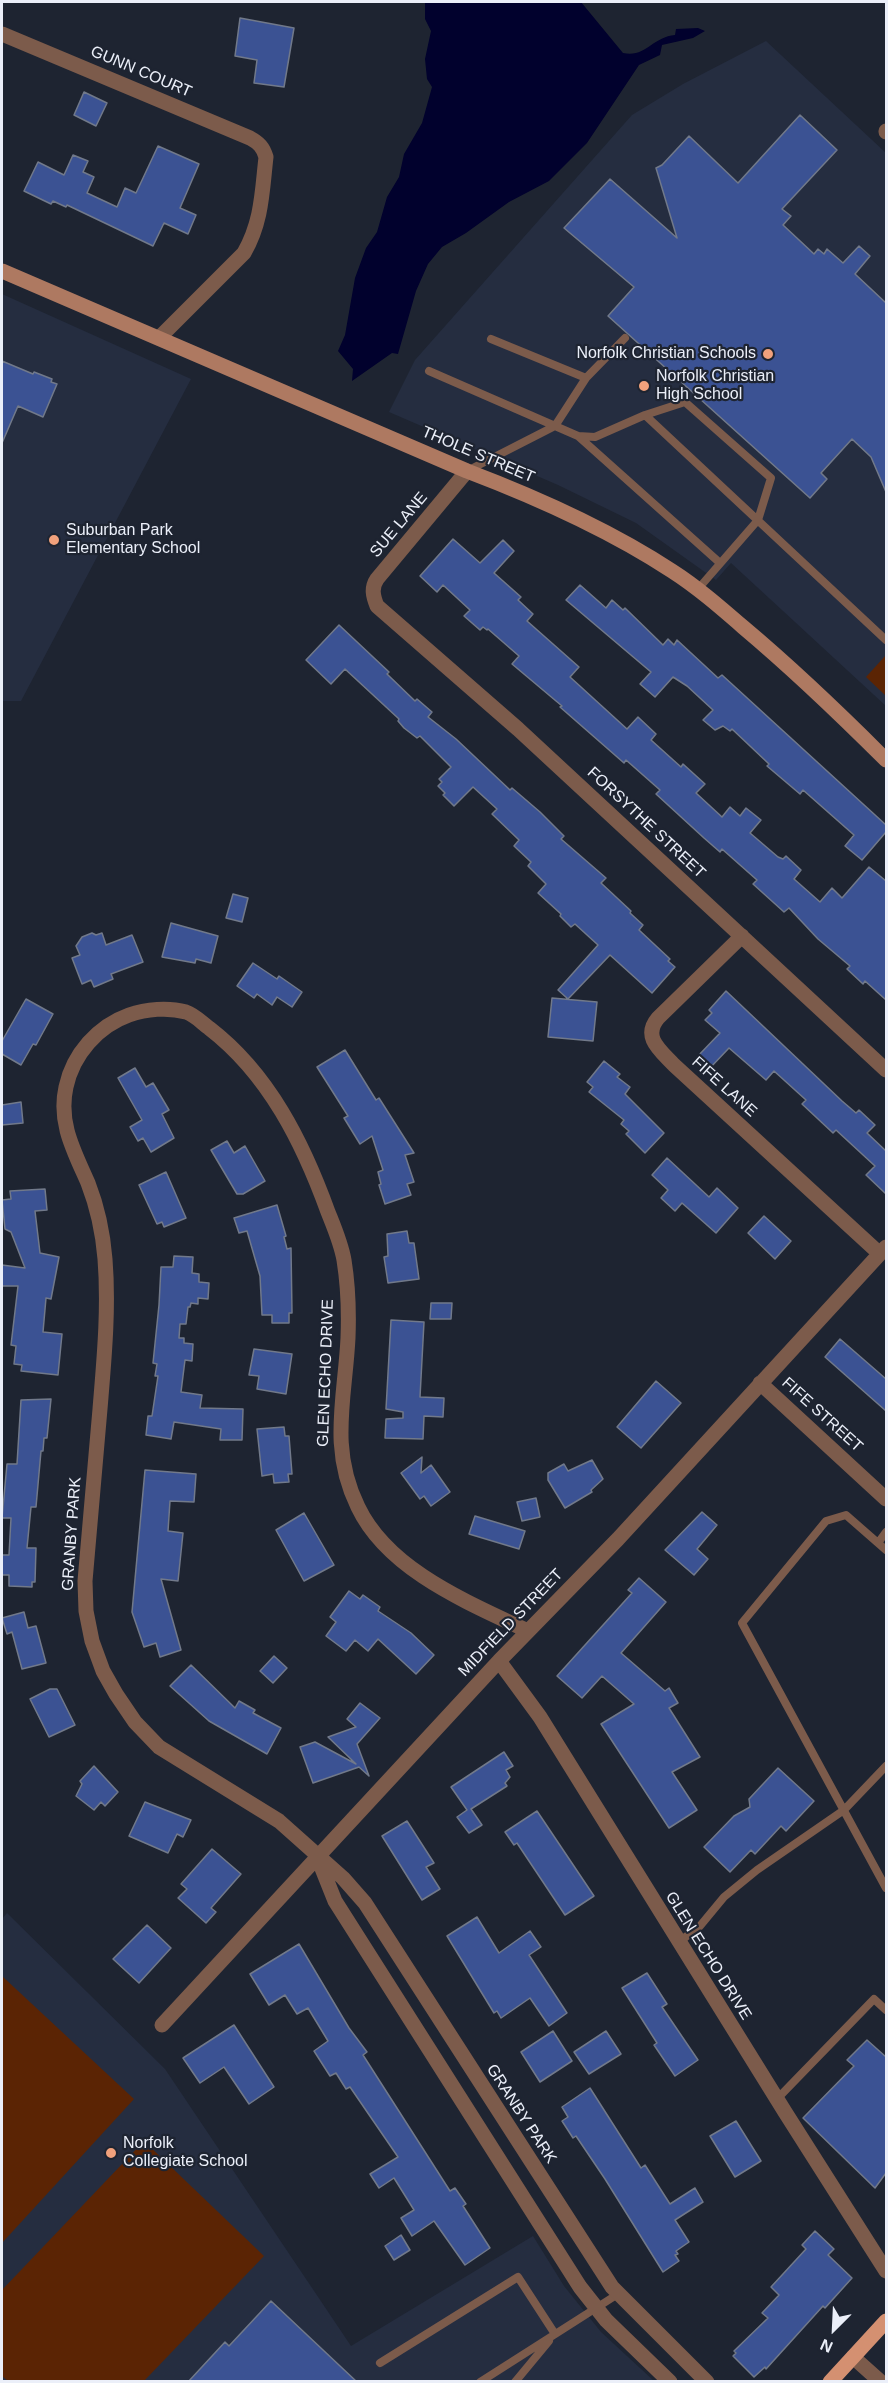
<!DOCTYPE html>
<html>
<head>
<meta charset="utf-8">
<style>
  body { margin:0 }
  #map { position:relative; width:888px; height:2383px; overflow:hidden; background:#1e2431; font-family:Helvetica,sans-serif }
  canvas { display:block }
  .frame { position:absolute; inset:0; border:3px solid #ebeff9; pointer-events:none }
  .north { position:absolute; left:804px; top:2299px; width:60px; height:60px; -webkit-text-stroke:4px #1e2431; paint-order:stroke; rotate:204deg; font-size:16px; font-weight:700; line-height:24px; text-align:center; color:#ebeff9 }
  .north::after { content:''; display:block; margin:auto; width:21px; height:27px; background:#ebeff9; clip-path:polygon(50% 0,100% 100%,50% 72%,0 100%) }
</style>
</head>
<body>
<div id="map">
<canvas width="888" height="2383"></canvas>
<div class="frame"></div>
<div class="north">N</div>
</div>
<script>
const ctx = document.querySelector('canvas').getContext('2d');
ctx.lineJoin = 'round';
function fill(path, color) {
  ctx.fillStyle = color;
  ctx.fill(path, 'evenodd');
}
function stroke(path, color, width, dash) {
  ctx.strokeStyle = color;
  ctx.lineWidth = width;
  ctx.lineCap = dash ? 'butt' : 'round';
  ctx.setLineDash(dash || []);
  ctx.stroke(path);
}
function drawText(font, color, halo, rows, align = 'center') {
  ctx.font = font + ' Helvetica,sans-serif';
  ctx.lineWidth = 4.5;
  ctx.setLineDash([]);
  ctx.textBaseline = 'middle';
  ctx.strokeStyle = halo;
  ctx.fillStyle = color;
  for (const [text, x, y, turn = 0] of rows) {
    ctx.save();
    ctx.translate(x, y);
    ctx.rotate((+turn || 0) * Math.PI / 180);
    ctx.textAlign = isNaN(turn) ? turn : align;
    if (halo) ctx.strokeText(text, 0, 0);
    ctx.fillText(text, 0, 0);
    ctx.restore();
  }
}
fill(new Path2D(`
  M766,41L886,153V706L731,563L716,580L636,523L558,485L389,412L415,360L632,115L683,84Z
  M2,294L191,379L21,701H2Z
  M7,1913L165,2069L351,2346L533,2236L564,2286L601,2332L654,2381H2V1919Z`), '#252d40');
fill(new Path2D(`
  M886,655V696L866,677Z
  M2,1976L134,2099L2,2243Z
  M144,2141L264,2256L144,2381H8L2,2376V2290Z`), '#5b2404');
fill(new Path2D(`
  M425,2H581L623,53C646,58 652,37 675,35L676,29L698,28L705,31L693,38L662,45L660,55L639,65L587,143L549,181L509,202L466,233L442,247L428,264L416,291L398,354L392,353L352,381L353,369L338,351L345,335L355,278L366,248L377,232L387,197L399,177L404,154L422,123L432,87L427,79L425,59L431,31L425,19Z`), '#01012d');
const building = new Path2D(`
  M240,18L294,28L284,87L254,83L257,60L235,56Z
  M84,92L107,103L96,126L74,115Z
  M800,115L837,150L782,209L791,216L783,225L814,254L818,249L824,254L827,249L843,263L859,246L870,256L855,274L886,303V492L871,457L852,439L821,473L827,479L810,498L608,316L634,287L564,228L610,179L677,238L656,168L662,165L689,136L738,183Z
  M158,146L199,164L180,208L196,215L188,234L164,223L153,246L67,205L66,207L53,201L51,204L24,191L38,162L64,175L73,155L88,161L83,172L94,177L87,193L117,207L125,188L136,193Z
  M2,361L33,374L34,372L52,379L51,382L57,384L43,417L18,406L2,443Z
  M453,539L480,563L503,540L514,551L494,573L521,597L518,600L533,614L527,621L579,667L570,677L627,729L638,717L656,734L651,740L681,767L683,764L705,784L696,793L722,817L730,807L740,816L746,808L761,820L750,833L778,857L783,859L786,856L801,870L794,879L820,902L832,888L842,898L869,867L886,881V1000L865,981L863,984L847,969L850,966L818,939L789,908L784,912L753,884L757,880L722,849L720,852L704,838L656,794L660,790L626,760L624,763L560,707L562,706L512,664L519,656L488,629L487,630L483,627L480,630L464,616L470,610L443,585L437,592L420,576Z
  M580,585L606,608L612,600L623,610L625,608L663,645L668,639L674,645L677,640L718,678L722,675L886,825V832L862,860L845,846L854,835L803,790L800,794L767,766L769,764L732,729L730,731L723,726L715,730L703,720L713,710L687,686L673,677L655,697L640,684L651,672L566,600Z
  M339,625L389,672L387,674L415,701L417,699L432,712L428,717L456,739L510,790L512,788L540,812L564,836L561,839L606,878L601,883L631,911L630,913L643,925L639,930L670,959L668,961L675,967L652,993L610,955L568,999L558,990L598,945L575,924L571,927L560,916L561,914L538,893L546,884L528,866L531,862L514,846L519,840L492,814L497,809L473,787L454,806L443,795L445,793L438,786L442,782L439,779L451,767L420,736L417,738L404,728L398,721L399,719L345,669L331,684L306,660Z
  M233,894L248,898L242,922L226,918Z
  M171,923L218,936L211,963L196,959L195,963L162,957Z
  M92,933L96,935L102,933L106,945L132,935L143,962L111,974L113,979L94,987L91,980L82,984L72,958L80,955L76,946L82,937Z
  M253,963L277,979L279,976L302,992L292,1007L277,997L272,1005L257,994L254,998L237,986Z
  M726,991L842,1101L856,1113L859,1110L875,1125L867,1133L886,1151V1194L866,1175L875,1166L836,1130L833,1133L802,1104L806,1100L774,1071L766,1080L729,1048L709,1069L697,1057L720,1033L705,1020L712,1013L709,1010Z
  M552,998L597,1002L593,1041L548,1037Z
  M26,999L53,1014L36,1045L33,1044L21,1065L2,1054V1041Z
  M345,1050L376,1100L379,1098L414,1153L405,1155L414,1182L407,1184L411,1195L385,1204L379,1185L381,1184L378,1172L383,1170L372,1136L360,1144L344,1118L348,1116L317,1067Z
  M604,1061L620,1074L617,1077L630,1087L625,1094L664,1133L645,1153L626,1134L629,1131L621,1124L624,1120L589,1092L593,1087L587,1082Z
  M135,1068L146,1087L153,1083L169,1110L162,1114L174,1138L151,1152L143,1138L138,1141L130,1127L142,1120L118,1078Z
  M21,1102L23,1123L2,1125V1105Z
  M227,1141L234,1153L245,1146L265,1181L243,1194H237L211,1150Z
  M667,1158L709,1197L717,1188L738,1208L716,1233L682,1203L675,1211L661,1198L668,1190L652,1175Z
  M166,1172L186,1218L164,1227L162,1222L157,1224L139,1185Z
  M45,1189L47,1210L35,1211L40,1253L59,1257L51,1299L46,1298L43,1332L62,1334L58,1375L21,1371L22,1365L14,1364L16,1346L11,1345L18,1286H2V1265L25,1268L11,1232L5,1229L2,1200L11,1199L10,1191Z
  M277,1205L286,1236L284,1237L287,1249L291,1248L292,1313H289V1323H272V1315H262L260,1276L247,1231L239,1233L234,1218Z
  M764,1216L791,1241L775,1259L748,1233Z
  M407,1231L409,1243H414L419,1279L388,1283L384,1257L388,1256L387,1234Z
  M174,1256L193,1257L192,1273L199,1274V1282L209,1283L208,1299L198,1298V1304L191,1303L190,1307H188L186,1324H180L179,1338H184V1343L193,1344L192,1361L185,1360L181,1392L202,1395L200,1408L243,1409L242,1440H220L221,1429L174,1422L171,1439L146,1435L148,1416H152L158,1376H155L157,1364L153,1363L159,1305L161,1267H173Z
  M431,1303H452L451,1319H430Z
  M391,1320L424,1322L420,1397L444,1398L443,1417L424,1416L423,1439L385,1438L386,1419L403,1418V1412L386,1409Z
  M840,1339L886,1379V1411L825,1357Z
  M254,1349L292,1354L286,1394L257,1389L259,1376L249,1375Z
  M656,1381L681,1403L641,1448L617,1427Z
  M51,1399L47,1438H44L43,1451H41L36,1507H31L27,1548H36L35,1582H32V1587L9,1586V1575H2V1555H9L11,1518H2L7,1464H17L21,1400Z
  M284,1427L285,1436H289L292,1474H288L289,1482L274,1483L273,1474L262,1476L257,1429Z
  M422,1457L421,1473L431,1465L450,1492L431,1506L424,1496L420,1499L401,1473Z
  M592,1460L603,1479L591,1490L592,1492L565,1508L548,1480V1473L564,1464L568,1471Z
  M145,1470L196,1474L194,1502L170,1501L168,1531L183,1533L178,1581L161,1579L181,1650L160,1657L156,1643L144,1647L132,1612Z
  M536,1498L540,1517L522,1521L517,1502Z
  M702,1512L717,1525L697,1549L708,1559L694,1575L665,1550Z
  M304,1513L334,1565L304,1581L276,1530Z
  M475,1516L525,1531L519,1549L469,1534Z
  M639,1578L666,1602L621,1653L665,1691L669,1688L678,1703L669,1708L700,1757L672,1772L697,1810L669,1828L601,1724L634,1704L602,1676L582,1698L557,1676L632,1593L628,1590Z
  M349,1591L360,1599L363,1595L380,1607L378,1611L411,1633L434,1655L416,1674L378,1639L368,1651L355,1640L346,1651L326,1636L336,1622L330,1617Z
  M24,1612L28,1628L36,1626L46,1663L22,1669L12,1632L7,1634L2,1618Z
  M274,1656L287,1668L273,1683L260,1671Z
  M191,1665L235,1708L239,1701L255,1710L253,1713L281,1728L267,1754L209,1721L170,1686Z
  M50,1689H57L75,1725L49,1737L30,1699Z
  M360,1703L380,1718L357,1744L369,1776L359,1767L313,1783L300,1747L315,1742L356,1764L328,1737L356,1727L347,1719Z
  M504,1752L513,1766L506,1770L510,1777L505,1783L507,1786L471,1809L482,1825L469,1833L457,1817L467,1810L451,1787Z
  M94,1766L118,1792L105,1806L101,1802L94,1810L76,1796L82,1784L80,1781Z
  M778,1768L814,1801L786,1831L781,1826L755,1854L751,1850L730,1872L704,1847L734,1816L750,1807L749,1799Z
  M145,1802L191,1820L183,1837L177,1834L168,1853L129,1836Z
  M537,1811L594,1896L565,1915L517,1843L514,1845L505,1832Z
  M407,1821L434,1863L426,1867L440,1889L422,1900L382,1836Z
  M212,1849L241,1874L211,1908L216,1912L206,1923L178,1898L187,1889L181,1884Z
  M477,1917L499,1953L530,1931L541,1947L529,1955L567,2013L549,2026L530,1998L501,2018L497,2011L494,2013L447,1936Z
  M147,1925L171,1948L139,1983L113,1959Z
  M299,1944L349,2028L367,2052L363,2055L450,2191L455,2188L466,2204L463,2206L490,2248L465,2265L434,2221L412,2236L401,2218L414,2210L394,2178L379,2188L370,2174L398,2157L350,2087L346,2089L336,2073L330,2076L314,2051L328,2041L308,2008L297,2014L285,1995L269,2005L250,1974Z
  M647,1973L667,2004L662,2007L698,2060L675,2076L654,2045L657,2043L622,1988Z
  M234,2025L274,2087L249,2104L224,2067L200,2083L183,2058Z
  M553,2031L572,2061L540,2082L521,2052Z
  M606,2031L621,2054L589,2074L574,2052Z
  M867,2040L886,2057V2173L875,2188L803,2118L854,2066L847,2060Z
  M590,2088L641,2168L645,2165L670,2204L695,2188L703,2202L675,2220L689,2242L676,2251L678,2254L675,2255L679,2261L663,2272L605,2179L576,2136L573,2138L562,2121L568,2117L562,2107Z
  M736,2121L761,2161L735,2177L710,2136Z
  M815,2231L834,2249L828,2255L852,2278L825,2308L823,2306L766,2369L765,2367L754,2377L733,2356L736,2353L734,2351L768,2318L762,2313L779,2295L771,2287L806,2249L802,2245Z
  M401,2235L410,2250L394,2260L385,2246Z
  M271,2301L357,2382H188L225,2342L229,2346Z`);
fill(building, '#3b5293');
stroke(building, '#71798a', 1.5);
stroke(new Path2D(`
  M491,339L586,378
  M429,371L578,436L595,437L645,415L886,640
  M645,415L685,402L771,478L758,520L698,589
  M578,436L720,563
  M467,471L555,426L586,378L625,338
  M878,1543L886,1532
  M886,1550L846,1515L826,1521L742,1623L886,1888
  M679,1942L700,1926L724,1897L757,1870L844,1810L886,1766
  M777,2099L874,1999L886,2010
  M380,2363L518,2277L555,2334
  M480,2382L618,2294
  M515,2382L549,2341`), '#7c5b4b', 8);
stroke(new Path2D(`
  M2,34L250,138C259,143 263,147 266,157C262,192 262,222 244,253L159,338
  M886,131V132
  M467,471L377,579C371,588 373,596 377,606L518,729L886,1070
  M742,936L658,1018C642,1037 660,1050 674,1065L880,1254
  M760,1383L886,1499
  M528,1631C467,1602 388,1570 358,1507C329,1448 345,1399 348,1338C349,1312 348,1285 344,1260C341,1243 334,1227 328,1212C303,1143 269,1074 209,1028C202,1023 195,1015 186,1012C168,1007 146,1009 129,1015C98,1026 73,1054 66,1087C58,1123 74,1151 88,1183C97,1206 103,1234 105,1259C109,1309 104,1360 100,1409C95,1467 90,1524 85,1581L86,1611L92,1641L103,1671L116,1694L135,1722L159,1747L279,1821L343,1878L365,1903L612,2287L707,2382
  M499,1661L540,1717L785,2112L886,2271
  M317,1856L335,1901L580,2287L606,2320L670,2382
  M162,2025L499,1661L618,1539L886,1247
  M853,2357L881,2382`), '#7c5b4b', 15);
stroke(new Path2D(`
  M2,271L467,471C538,498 608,529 672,571C697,587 720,607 743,627C793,669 840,714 886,760`), '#ae7961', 15);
stroke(new Path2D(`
  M830,2382L886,2321`), '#d49071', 15);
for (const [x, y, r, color] of [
  [768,354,6,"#f1a17c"],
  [644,386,6,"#f1a17c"],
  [54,540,6,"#f1a17c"],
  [111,2153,6,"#f1a17c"]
]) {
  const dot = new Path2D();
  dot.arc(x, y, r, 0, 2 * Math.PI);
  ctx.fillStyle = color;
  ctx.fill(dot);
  stroke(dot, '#1e2431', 2);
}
drawText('16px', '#ebeff9', '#1e2431', [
  ["GUNN COURT",141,72,23],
  ["THOLE STREET",478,455,23],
  ["SUE LANE",399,525,-50],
  ["FORSYTHE STREET",646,823,43],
  ["FIFE LANE",724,1087,42],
  ["GLEN ECHO DRIVE",326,1373,-88],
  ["FIFE STREET",822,1415,42],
  ["GRANBY PARK",72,1534,-86],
  ["MIDFIELD STREET",511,1623,-46],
  ["GLEN ECHO DRIVE",708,1956,58],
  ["GRANBY PARK",521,2114,57]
]);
drawText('16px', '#ebeff9', '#1e2431', [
  ["Norfolk Christian Schools",756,354,"right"],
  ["Norfolk Christian",656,377],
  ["High School",656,395],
  ["Suburban Park",66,531],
  ["Elementary School",66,549],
  ["Norfolk",123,2144],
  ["Collegiate School",123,2162]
], 'left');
</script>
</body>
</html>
